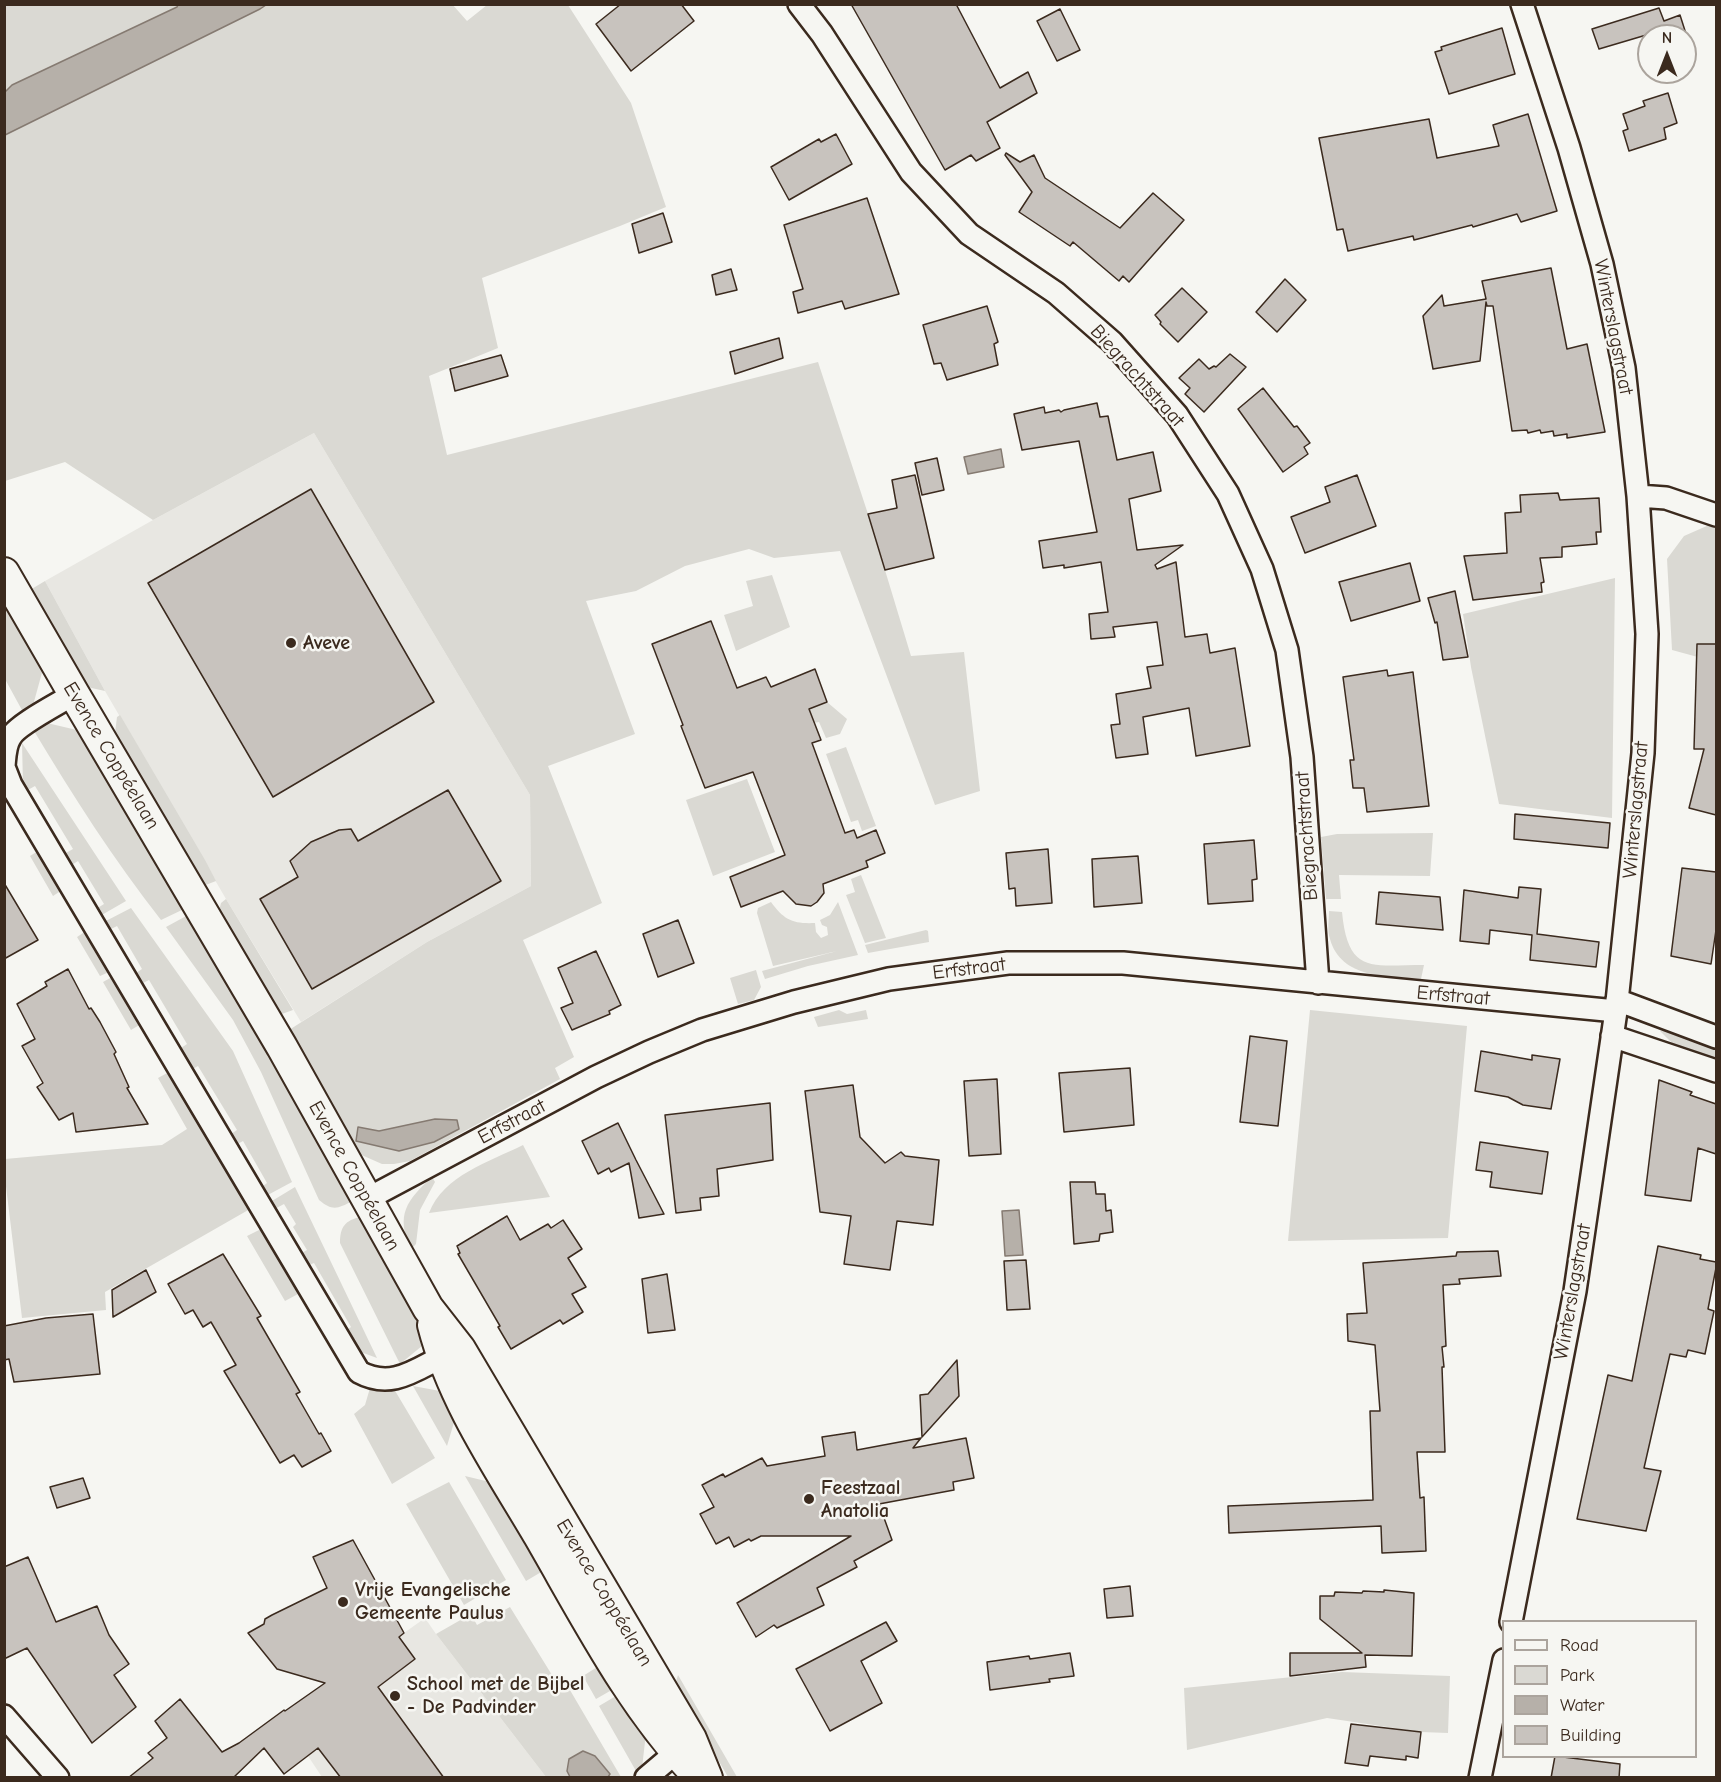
<!DOCTYPE html>
<html>
<head>
<meta charset="utf-8">
<style>
  body { margin:0 }
  #map { position:relative; width:1721px; height:1782px; overflow:hidden; background:#f6f6f2; font-family:"Comic Neue",sans-serif }
  canvas { display:block }
  .frame { position:absolute; inset:0; border:6px solid #3b2a1e; pointer-events:none }
  .legend { position:absolute; left:1502px; top:1620px; width:195px; height:138px; box-sizing:border-box; background:#f6f6f2; border:2px solid #aba49d; margin:0; padding:8px 10px; list-style:none; font-size:18px; color:#3b2a1e }
  .legend li { display:flex; align-items:center; gap:12px; height:30px }
  .legend b { width:30px; border:2px solid #aba49d }
  .north { position:absolute; left:1637px; top:24px; width:60px; height:60px; box-sizing:border-box; background:#f6f6f2; border:2px solid #aba49d; border-radius:50%; rotate:0deg; font-size:16px; font-weight:700; line-height:24px; text-align:center; color:#3b2a1e }
  .north::after { content:''; display:block; margin:auto; width:21px; height:27px; background:#3b2a1e; clip-path:polygon(50% 0,100% 100%,50% 72%,0 100%) }
</style>
</head>
<body>
<div id="map">
<canvas width="1721" height="1782"></canvas>
<div class="frame"></div>
<ul class="legend">
<li><b style="height:8px;background:#f6f6f2"></b>Road</li>
<li><b style="height:16px;background:#dad9d3"></b>Park</li>
<li><b style="height:16px;background:#b6b0a9"></b>Water</li>
<li><b style="height:16px;background:#c8c3be"></b>Building</li>
</ul>
<div class="north">N</div>
</div>
<script>
const ctx = document.querySelector('canvas').getContext('2d');
ctx.lineJoin = 'round';
function fill(path, color) {
  ctx.fillStyle = color;
  ctx.fill(path, 'evenodd');
}
function stroke(path, color, width, dash) {
  ctx.strokeStyle = color;
  ctx.lineWidth = width;
  ctx.lineCap = dash ? 'butt' : 'round';
  ctx.setLineDash(dash || []);
  ctx.stroke(path);
}
function drawText(font, color, halo, rows, align = 'center') {
  ctx.font = font + ' "Comic Neue",sans-serif';
  ctx.lineWidth = 5;
  ctx.setLineDash([]);
  ctx.textBaseline = 'middle';
  ctx.strokeStyle = halo;
  ctx.fillStyle = color;
  for (const [text, x, y, turn = 0] of rows) {
    ctx.save();
    ctx.translate(x, y);
    ctx.rotate((+turn || 0) * Math.PI / 180);
    ctx.textAlign = isNaN(turn) ? turn : align;
    if (halo) ctx.strokeText(text, 0, 0);
    ctx.fillText(text, 0, 0);
    ctx.restore();
  }
}
fill(new Path2D(`
  M314,433L530,795L531,886L427,942L301,1022L226,899L105,691L45,581L153,520Z
  M425,1618L436,1634L546,1777H322L280,1714L359,1660L404,1633Z`), '#e8e7e2');
fill(new Path2D(`
  M452,4L467,21L487,5H568L631,103L666,207L620,226L482,278L498,348L429,376L447,455L818,362L868,514L911,656L964,652L980,791L935,805L840,551L774,558L749,549L685,566L636,591L586,601L635,734L548,766L602,903L523,940L574,1057L555,1068L560,1079L410,1161L394,1164H382L357,1153L289,1030L427,942L531,886L530,795L314,433L153,520L65,462L5,481L4,5Z
  M1709,525L1716,527V662L1672,650L1667,559L1684,536Z
  M772,575L790,627L736,651L724,615L753,606L746,581Z
  M1615,578L1612,818L1499,804L1471,667L1463,614Z
  M45,581L105,691L87,687L30,590Z
  M4,602L43,669L32,709L23,712L5,679Z
  M827,702L847,719L840,734L826,738L819,722L814,723L809,709Z
  M120,715L205,860L216,881L203,886L115,733L117,717Z
  M47,723L81,731L184,909L161,920C114,860 73,796 34,731Z
  M22,743L126,901L100,916L96,909L104,904L78,861L70,866L64,854L73,849L35,786L26,791L23,785Z
  M846,747L876,826L862,831L858,820L851,822L826,754Z
  M747,779L775,852L713,876L686,800Z
  M1433,833L1430,876L1339,875L1341,899H1326L1321,837L1337,834Z
  M38,851L62,890L53,896L30,856Z
  M861,875L886,938L865,943L846,895L855,892L851,879Z
  M226,899L293,1010L279,1015L219,911L221,903Z
  M771,902C784,920 793,924 815,923L816,932L821,938L828,935L827,927L822,925L820,920L830,915L838,902L858,955L808,966L765,979L762,971L837,951L773,966L757,913L758,908Z
  M131,908L233,1051L292,1182L264,1197L259,1189L267,1183L243,1141L234,1146L228,1136L237,1130L198,1066L189,1071L178,1050L187,1044L149,980L139,985L133,975L142,969L117,926L107,931L102,923Z
  M1329,911L1342,912C1348,975 1372,965 1424,965L1421,979C1388,976 1341,979 1330,939C1327,931 1329,920 1329,911Z
  M188,915L352,1201C338,1209 332,1211 319,1200L261,1072L233,1020L166,927Z
  M926,930L928,931L929,942L868,953L865,945Z
  M86,931L109,972L100,976L77,937Z
  M756,970L761,987L754,1000L738,1004L730,978Z
  M112,977L141,1024L131,1030L103,982Z
  M839,1010L847,1014L866,1010L868,1019L818,1027L814,1017Z
  M1310,1010L1467,1026L1448,1238L1288,1241Z
  M1685,1030L1716,1041V1062L1676,1047L1660,1031Z
  M169,1072L250,1209L105,1292L106,1310L22,1318L5,1178V1159L162,1145L187,1129L158,1078Z
  M523,1145L550,1197L429,1213C444,1175 489,1162 523,1145Z
  M432,1177L435,1182L420,1210L416,1244L411,1249C395,1215 407,1200 432,1177Z
  M295,1187L377,1358L358,1351L343,1333L351,1327L314,1263L304,1267L298,1255L307,1250L293,1227L296,1224L284,1204L271,1211L267,1204Z
  M361,1217L410,1302L428,1341L400,1364L340,1243C340,1227 345,1220 361,1217Z
  M261,1229L298,1294L285,1301L247,1236Z
  M413,1386L440,1391L445,1389L455,1419L447,1446Z
  M370,1388L394,1389L435,1458L392,1484L354,1414L365,1405Z
  M465,1476L498,1484L548,1568L526,1581Z
  M449,1482L506,1580L464,1605L406,1504Z
  M510,1607L560,1688L567,1685L621,1777H546L436,1634L471,1614L477,1625Z
  M602,1664L617,1687L596,1699L583,1676Z
  M1342,1672L1450,1676L1448,1733L1421,1732L1327,1718L1187,1750L1184,1688Z
  M678,1675L737,1777H728L675,1685Z
  M621,1693L646,1733L642,1768L636,1771L599,1706Z`), '#dad9d3');
const water = new Path2D(`
  M178,5H266L260,9L5,135V92L12,85L177,7Z
  M1001,449L1004,467L968,474L964,457Z
  M435,1119L457,1120L459,1129L434,1142L399,1151L356,1141L358,1127L379,1131Z
  M1019,1210L1023,1255L1005,1256L1002,1211Z
  M583,1751L595,1756L610,1774L608,1777H570L567,1771L569,1759Z`);
fill(water, '#b6b0a9');
stroke(water, '#857a71', 1.5);
const building = new Path2D(`
  M621,4H681L694,21L631,71L596,24Z
  M851,4H956L1000,88L1028,72L1037,93L987,122L1000,148L976,161L971,155L945,170Z
  M1659,8L1664,21L1680,15L1687,37L1654,36L1653,33L1599,49L1592,29Z
  M1060,9L1080,50L1057,61L1037,21Z
  M1502,28L1515,74L1449,94L1435,52L1442,50L1441,47Z
  M1668,93L1677,123L1664,128L1666,139L1629,151L1623,131L1628,129L1623,114L1645,106L1643,101Z
  M1528,114L1557,211L1521,222L1517,214L1473,227L1472,225L1414,240L1413,236L1348,251L1343,229L1337,230L1319,138L1429,119L1437,158L1499,146L1493,125Z
  M836,134L852,164L789,200L771,167L819,139L821,142Z
  M1006,153L1020,162L1034,155L1045,178L1120,228L1153,193L1184,220L1129,282L1123,276L1119,281L1073,242L1070,246L1019,212L1032,192L1005,155Z
  M867,198L899,294L845,309L842,301L798,313L793,292L803,289L784,225Z
  M663,213L672,242L639,253L632,224Z
  M1551,268L1567,349L1587,344L1605,432L1567,438V434L1554,436L1553,431L1541,433L1540,430L1528,433L1527,430L1512,431L1493,306H1487L1486,302L1480,361L1433,369L1423,316L1442,295L1444,306L1486,299L1482,281Z
  M731,269L737,290L716,295L712,275Z
  M1285,279L1306,300L1277,332L1256,312Z
  M1182,288L1207,312L1178,342L1160,324L1161,322L1155,315Z
  M987,306L998,342L994,344L998,365L947,380L941,363L934,364L923,325Z
  M779,338L783,358L735,374L730,352Z
  M1230,354L1246,367L1204,412L1185,394L1190,388L1179,378L1199,359L1209,369L1214,366L1216,367Z
  M501,355L508,376L455,391L450,369Z
  M1263,388L1294,427L1297,426L1310,443L1304,447L1308,454L1283,472L1238,409Z
  M1097,403L1100,417L1108,416L1117,460L1153,452L1161,491L1129,499L1137,550L1183,545L1155,565L1157,569L1176,562L1185,637L1207,634L1210,653L1235,648L1250,746L1196,756L1189,708L1143,717L1148,754L1116,758L1111,725L1120,724L1116,694L1151,688L1147,667L1163,665L1157,622L1113,627L1115,637L1091,639L1089,614L1108,612L1101,562L1064,568V565L1043,568L1039,541L1097,532L1079,441L1022,450L1014,414L1044,407L1045,413L1059,410L1061,412L1064,410Z
  M937,458L944,490L922,495L915,463Z
  M915,475L934,558L885,570L868,514L897,508L892,480Z
  M1357,475L1376,526L1305,553L1291,517L1330,502L1325,487Z
  M311,489L434,702L273,797L148,583Z
  M1558,493L1560,500L1599,498L1601,532H1596L1597,544L1562,547V557L1540,558L1544,582L1541,583L1542,592L1473,600L1464,556L1507,553L1505,513L1521,512L1520,495Z
  M1410,563L1420,601L1351,621L1339,582Z
  M1455,591L1468,657L1443,660L1437,622L1435,623L1428,598Z
  M711,621L737,688L766,677L771,687L815,669L827,702L809,709L821,740L812,743L845,833L854,830L857,838L876,830L885,853L866,861L868,867L823,884L824,893L817,902L811,906L796,904L783,891L741,907L730,877L785,855L753,772L705,788L681,726L683,725L652,644Z
  M1697,644H1716V815L1689,808L1704,749H1694Z
  M1387,670L1388,676L1413,672L1429,806L1367,812L1364,788H1353L1350,760H1354L1343,677Z
  M448,790L501,881L312,989L260,899L298,877L290,861L311,842L339,830L351,829L358,841Z
  M1515,814L1610,823L1608,848L1514,839Z
  M1254,840L1257,879L1252,880L1253,901L1208,904L1204,844Z
  M1048,849L1052,903L1016,906L1015,888L1009,889L1006,853Z
  M1138,856L1142,903L1094,907L1092,859Z
  M1682,868L1716,872V930L1711,964L1671,956Z
  M4,883L38,940L4,959Z
  M1519,887L1541,889L1537,934L1599,942L1596,967L1530,960L1532,935L1490,930L1489,944L1460,941L1464,890L1518,898Z
  M1379,892L1440,897L1443,930L1376,924Z
  M678,920L694,963L658,977L643,934Z
  M596,951L621,1005L609,1011L610,1014L572,1030L561,1008L573,1003L558,968Z
  M68,969L89,1009L91,1008L100,1022L116,1052L114,1054L129,1087L127,1088L148,1124L76,1132L73,1113L59,1120L37,1087L43,1083L22,1046L35,1039L17,1004L47,986L45,982Z
  M1250,1036L1287,1041L1278,1126L1240,1122Z
  M1481,1051L1532,1060V1055L1560,1059L1551,1109L1523,1105L1508,1097L1475,1091Z
  M1130,1068L1134,1125L1064,1132L1059,1073Z
  M997,1079L1001,1154L969,1156L964,1081Z
  M1659,1080L1692,1092L1690,1095L1716,1104V1154L1698,1148L1691,1201L1645,1195Z
  M853,1085L860,1137L885,1163L901,1152L905,1156L939,1160L933,1225L897,1221L890,1270L844,1264L851,1216L820,1212L805,1091Z
  M770,1103L773,1160L717,1169L719,1196L700,1198L701,1210L676,1213L665,1115Z
  M618,1123L636,1160L664,1214L639,1218L629,1163L611,1172L609,1168L598,1174L582,1141Z
  M1480,1142L1548,1152L1542,1194L1490,1187L1492,1172L1476,1170Z
  M1070,1182H1095L1096,1194H1105L1106,1211L1111,1210L1113,1232L1100,1234L1099,1241L1074,1244Z
  M507,1216L520,1240L548,1224L551,1228L563,1220L582,1249L568,1258L586,1287L572,1294L583,1312L563,1324L560,1320L511,1349L498,1327L500,1326L458,1254L460,1253L457,1246Z
  M1658,1246L1701,1255L1700,1259L1716,1262V1268L1708,1309L1714,1311L1705,1354L1688,1350L1686,1357L1670,1354L1644,1468L1661,1471L1646,1531L1577,1519L1608,1375L1632,1381Z
  M1498,1251L1501,1276L1459,1279L1460,1284L1443,1285L1446,1346L1442,1347L1444,1367H1442L1445,1452H1417L1420,1498L1424,1497L1426,1551L1382,1553L1381,1526L1229,1533L1228,1506L1373,1500L1370,1411H1380L1375,1345L1348,1341L1347,1314L1367,1313L1363,1263L1456,1256L1457,1252Z
  M223,1254L261,1316L257,1318L300,1392L296,1394L319,1434L321,1433L331,1451L302,1467L294,1455L280,1463L224,1371L236,1365L211,1322L203,1327L193,1310L185,1314L168,1284Z
  M1026,1260L1030,1309L1007,1310L1004,1261Z
  M146,1270L156,1292L113,1317L112,1290Z
  M667,1274L675,1330L648,1333L642,1279Z
  M93,1314L100,1374L14,1382L9,1359L4,1360V1326L46,1318Z
  M957,1360L959,1396L922,1437L920,1395L928,1394Z
  M855,1432L857,1450L921,1438L913,1448L966,1438L974,1478L953,1482L954,1490L879,1504L892,1540L854,1561L857,1567L817,1588L824,1605L777,1628L774,1625L756,1637L737,1603L851,1536H761L751,1541L749,1539L734,1547L729,1537L716,1544L700,1514L714,1507L702,1485L723,1474L725,1477L762,1458L767,1466L825,1456L822,1437Z
  M83,1478L90,1498L57,1508L50,1487Z
  M353,1540L404,1633L399,1637L415,1659L378,1687L444,1778H341L318,1748L284,1774L264,1748L233,1778H128L153,1758L148,1753L167,1738L155,1721L180,1699L222,1752L239,1743L284,1710L285,1711L325,1683L277,1669L248,1633L264,1624L265,1619L272,1615L327,1588L313,1557Z
  M28,1557L56,1622L97,1606L109,1635L129,1664L114,1675L136,1707L92,1743L27,1648L4,1659V1567Z
  M1130,1586L1133,1616L1107,1618L1104,1589Z
  M1384,1590L1414,1593L1412,1656L1365,1655L1366,1667L1290,1676V1653H1362L1320,1619V1596H1334L1335,1592L1362,1593L1363,1591L1384,1592Z
  M886,1622L897,1641L861,1661L882,1703L830,1731L796,1669Z
  M1070,1653L1074,1676L1049,1679L1050,1682L990,1690L987,1662L1029,1656L1030,1659Z
  M1351,1724L1421,1732L1418,1758L1406,1756V1760L1370,1756L1368,1766L1345,1763Z
  M1555,1756L1620,1764L1619,1778H1551Z`);
fill(building, '#c8c3be');
stroke(building, '#3b2a1e', 1.5);
const street = new Path2D(`
  M799,4L822,34L911,172L969,234L1056,293L1112,342L1177,415L1228,494L1262,569L1287,650L1302,757L1318,983
  M1638,496L1666,498L1716,515
  M4,766C5,756 5,746 10,738C16,725 60,703 74,694
  M4,767L11,785L359,1372C396,1392 421,1364 455,1351
  M1617,1000L1716,1037
  M1612,1036L1716,1071
  M367,1199L596,1077L649,1052L702,1030L794,1002L889,979L1008,963H1123L1616,1011
  M1511,1622L1575,1291L1616,1011L1643,753L1647,634L1638,496L1624,368L1602,264L1569,148L1522,4
  M4,1716L58,1778
  M646,1778L686,1744
  M1480,1778L1504,1660`);
const secondary = new Path2D(`
  M4,573L74,694L282,1047L428,1308L460,1349L691,1739L707,1778
  M433,1325C453,1402 499,1468 539,1536C587,1619 632,1708 700,1778`);
stroke(street, '#3b2a1e', 26);
stroke(secondary, '#3b2a1e', 34);
stroke(street, '#f6f6f2', 21);
stroke(secondary, '#f6f6f2', 30);
for (const [x, y, r, color] of [
  [291,643,6,"#3b2a1e"],
  [809,1499,6,"#3b2a1e"],
  [343,1602,6,"#3b2a1e"],
  [395,1696,6,"#3b2a1e"]
]) {
  const dot = new Path2D();
  dot.arc(x, y, r, 0, 2 * Math.PI);
  ctx.fillStyle = color;
  ctx.fill(dot);
  stroke(dot, '#f6f6f2', 2);
}
drawText('20px', '#3b2a1e', '#f6f6f2', [
  ["Winterslagstraat",1613,327,79],
  ["Biegrachtstraat",1137,376,48],
  ["Evence Coppéelaan",111,756,59],
  ["Winterslagstraat",1636,810,-85],
  ["Biegrachtstraat",1307,836,-94],
  ["Erfstraat",969,969,-7],
  ["Erfstraat",1453,996,5],
  ["Erfstraat",512,1122,-28],
  ["Evence Coppéelaan",354,1176,61],
  ["Winterslagstraat",1573,1292,-80],
  ["Evence Coppéelaan",604,1593,59]
]);
drawText('bold 20px', '#3b2a1e', '#f6f6f2', [
  ["Aveve",303,643],
  ["Feestzaal",821,1488],
  ["Anatolia",821,1511],
  ["Vrije Evangelische",355,1590],
  ["Gemeente Paulus",355,1613],
  ["School met de Bijbel",407,1684],
  ["- De Padvinder",407,1707]
], 'left');
</script>
</body>
</html>
